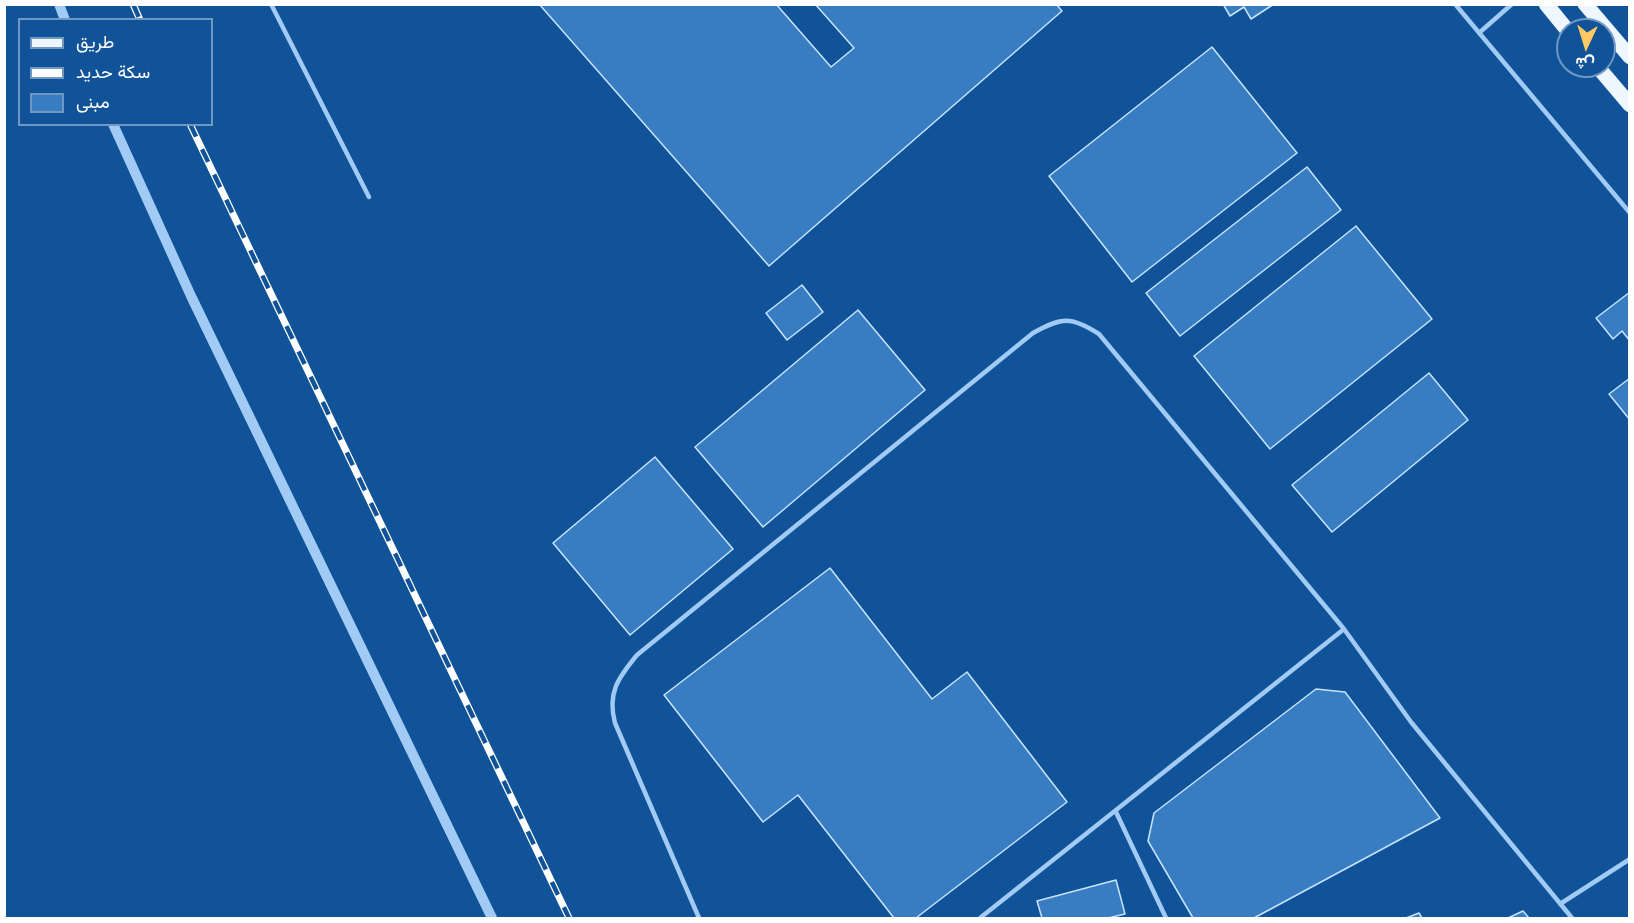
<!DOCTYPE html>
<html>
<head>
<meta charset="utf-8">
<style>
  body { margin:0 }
  #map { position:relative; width:1634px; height:923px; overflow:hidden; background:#105399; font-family:"Noto Sans",Vazirmatn,sans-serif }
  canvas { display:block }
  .frame { position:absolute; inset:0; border:6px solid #fff; pointer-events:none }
  .legend { position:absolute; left:18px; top:18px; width:195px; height:108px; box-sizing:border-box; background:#105399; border:2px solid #7098c2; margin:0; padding:8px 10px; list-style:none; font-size:18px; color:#fff }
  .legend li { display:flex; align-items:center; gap:12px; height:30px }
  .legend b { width:30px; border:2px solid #7098c2 }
  .north { position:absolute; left:1556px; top:18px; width:60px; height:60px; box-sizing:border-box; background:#105399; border:2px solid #7098c2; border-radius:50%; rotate:184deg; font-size:16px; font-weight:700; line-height:24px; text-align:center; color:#fff }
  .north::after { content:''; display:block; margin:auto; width:21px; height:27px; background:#ffc964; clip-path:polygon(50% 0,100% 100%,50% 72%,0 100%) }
</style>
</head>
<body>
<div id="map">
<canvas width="1634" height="923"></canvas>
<div class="frame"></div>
<ul class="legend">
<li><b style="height:8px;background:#eef6ff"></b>طريق</li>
<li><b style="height:8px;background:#fff"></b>سكة حديد</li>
<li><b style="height:16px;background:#387dc1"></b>مبنى</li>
</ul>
<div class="north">ش</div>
</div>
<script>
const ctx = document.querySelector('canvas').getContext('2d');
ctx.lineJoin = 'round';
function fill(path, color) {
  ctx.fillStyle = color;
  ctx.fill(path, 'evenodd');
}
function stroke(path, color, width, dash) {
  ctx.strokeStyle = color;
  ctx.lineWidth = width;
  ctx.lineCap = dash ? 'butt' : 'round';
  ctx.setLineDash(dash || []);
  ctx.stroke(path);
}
const building = new Path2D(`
  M539,4H776L831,67L854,48L815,4H1056L1062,11L769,266Z
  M1223,4H1274L1251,19L1244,7L1230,16Z
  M1212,47L1297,153L1132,282L1049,176Z
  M1307,167L1341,210L1180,336L1146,293Z
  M1356,226L1432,319L1270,449L1194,356Z
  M802,285L823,312L787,340L766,313Z
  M1630,292V341L1622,331L1613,339L1596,318Z
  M858,310L925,390L763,527L695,447Z
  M1429,373L1468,420L1332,532L1292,485Z
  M1630,378V420L1609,394Z
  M655,457L733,549L630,635L553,543Z
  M830,568L932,699L967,672L1067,802L916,918H894L798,795L763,822L664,695Z
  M1316,689L1345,692L1440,818L1254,918H1193L1148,841L1154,813Z
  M1116,880L1125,914L1108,918H1042L1037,901Z
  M1523,911L1529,918H1508Z
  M1419,913L1422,918H1406Z`);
fill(building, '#387dc1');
stroke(building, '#c9e4fe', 1.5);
stroke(new Path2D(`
  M271,4L369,197
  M1455,4L1630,213
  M1479,33L1512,4
  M1116,812L1166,918
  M1560,904L1630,859
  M699,918L615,723C607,693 618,678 637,655L1033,333C1062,317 1071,316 1099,334L1344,629L1411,722L1572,918
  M980,918L1344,629`), '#a1cbf4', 4.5);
stroke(new Path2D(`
  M59,4L65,20
  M113,124L191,296L492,918`), '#a1cbf4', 10);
stroke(new Path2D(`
  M1546,4L1568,31
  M1585,4L1630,57
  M1597,66L1630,105`), '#eef6ff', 15);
const rail = new Path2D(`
  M133,4L140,20
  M190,124L569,918`);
stroke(rail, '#fff', 7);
stroke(rail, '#105399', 4.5, [14]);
</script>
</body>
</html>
